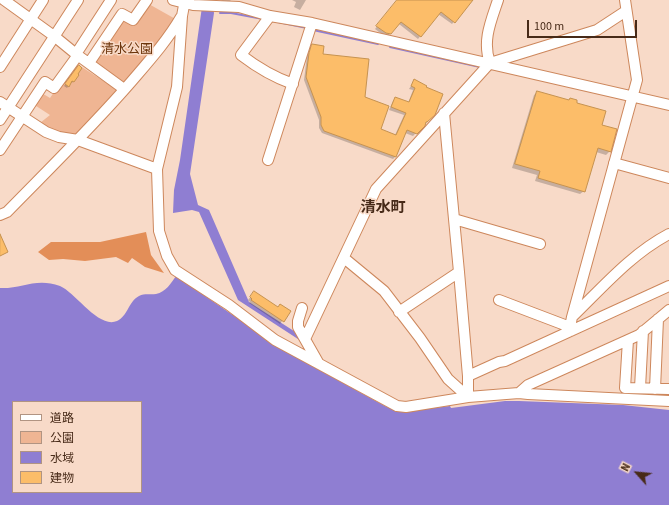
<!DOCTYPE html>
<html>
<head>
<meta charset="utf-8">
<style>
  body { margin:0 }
  #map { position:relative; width:669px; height:505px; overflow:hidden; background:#f8dac8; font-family:"Source Sans 3","Noto Sans JP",sans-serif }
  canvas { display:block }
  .legend { position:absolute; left:12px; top:401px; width:130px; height:92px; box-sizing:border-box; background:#f8dac8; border:1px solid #b19482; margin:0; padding:5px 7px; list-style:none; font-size:12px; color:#472a18 }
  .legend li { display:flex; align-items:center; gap:8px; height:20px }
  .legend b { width:20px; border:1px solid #b19482 }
  .north { position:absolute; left:617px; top:453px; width:40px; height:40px; -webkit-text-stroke:3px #f8dac8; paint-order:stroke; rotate:297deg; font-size:11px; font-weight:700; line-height:16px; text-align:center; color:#472a18 }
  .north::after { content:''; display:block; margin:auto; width:14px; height:18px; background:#472a18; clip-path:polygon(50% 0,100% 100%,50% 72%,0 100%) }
  .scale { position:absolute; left:527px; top:20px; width:110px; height:18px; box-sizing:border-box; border:2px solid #472a18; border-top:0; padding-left:5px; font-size:12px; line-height:14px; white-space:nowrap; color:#472a18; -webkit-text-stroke:3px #f8dac8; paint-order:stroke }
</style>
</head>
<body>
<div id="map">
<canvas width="669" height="505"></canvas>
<ul class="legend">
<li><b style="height:5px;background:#fff"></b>道路</li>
<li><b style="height:11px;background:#efb593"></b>公園</li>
<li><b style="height:11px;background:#8f7ed2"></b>水域</li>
<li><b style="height:11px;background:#fcbd69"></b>建物</li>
</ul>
<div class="north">N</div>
<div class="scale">100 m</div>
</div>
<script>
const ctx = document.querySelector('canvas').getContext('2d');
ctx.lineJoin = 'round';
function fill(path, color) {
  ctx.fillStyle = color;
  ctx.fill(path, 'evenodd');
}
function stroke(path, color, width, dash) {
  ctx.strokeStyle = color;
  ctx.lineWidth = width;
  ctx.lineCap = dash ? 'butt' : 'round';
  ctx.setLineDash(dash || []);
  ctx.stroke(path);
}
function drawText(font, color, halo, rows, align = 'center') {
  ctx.font = font + ' "Source Sans 3","Noto Sans JP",sans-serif';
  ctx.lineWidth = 3;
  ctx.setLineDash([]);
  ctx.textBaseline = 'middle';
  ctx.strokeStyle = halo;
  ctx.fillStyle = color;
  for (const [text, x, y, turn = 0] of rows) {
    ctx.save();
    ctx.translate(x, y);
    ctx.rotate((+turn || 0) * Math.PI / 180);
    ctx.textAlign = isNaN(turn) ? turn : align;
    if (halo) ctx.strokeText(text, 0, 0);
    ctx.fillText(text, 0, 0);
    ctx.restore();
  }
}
fill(new Path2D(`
  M147,3L179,21L127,85L90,63L122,16L134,24Z
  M74,62L119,91L78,136L49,130L40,123L50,115L33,104L40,92L50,98Z`), '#efb593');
fill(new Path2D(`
  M146,232L151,255L164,273L145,267L132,258L128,263L116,257L85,261L63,259L49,260L38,252L51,242H100Z`), '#e38e58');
fill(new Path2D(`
  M203,0H212L214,13L190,174L198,205L209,210L249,302L300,335L301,341L238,300L199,212L192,210L173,213L174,190L180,160Z
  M176,276L243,322L270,343L385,406L399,412L450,406L451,408L505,401H519L623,405L669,410V505H0V288C22,289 36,277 60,286C76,293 99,329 117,321C128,316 128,302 139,296C145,293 150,295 156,294C166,292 171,283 176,276ZM13,402H141V492H13Z`), '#8f7ed2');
fill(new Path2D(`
  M221,0H231L229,2H223Z
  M292,0H306L300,10L294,7L296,2Z
  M398,0H472L452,24L438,14L418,39L399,24L388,36L383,35L375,29Z
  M312,45L364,98L380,130L395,135L404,115L389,110L393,101L395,98L408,103L413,90L409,89L414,81L434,114L413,136L405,133L396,156L393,159L322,133L319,128V120L304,80L307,56L310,48Z
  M77,68V74L78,75L73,82L71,83L67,88L64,86Z
  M537,92L568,101L570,99L601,126L610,151L606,155L596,152L584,191L580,194L535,181L537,175L512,168L534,95Z
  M252,295L278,308L289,311L280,324L249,303L250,302L248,300Z`), '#0003');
stroke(new Path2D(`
  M220,13H231L263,19
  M278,22L307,28
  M313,30L378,44
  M390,47L480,67`), '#8f7ed2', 2);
const building = new Path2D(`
  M397,0H473L455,23L441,12L421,37L401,22L391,34L386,33L376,26Z
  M312,44L324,46L323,54L369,59L365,97L389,106L381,129L396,135L406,113L391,107L395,97L409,102L415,88L411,86L414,79L427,86L426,87L443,94L435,115L427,122H426L425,126L417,134L407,130L396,157L324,131L321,125V117L306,77L309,53Z
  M79,65L82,68L78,74L79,75L74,82L72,81L69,87L65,84Z
  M537,91L569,100L570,98L577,100V103L606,111L602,125L617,129L611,152L598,148L585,192L538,178L540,171L515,164Z
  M0,234L8,252L0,256Z
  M254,291L278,307L280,304L291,311L284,322L251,300L252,299L250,297Z`);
fill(building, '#fcbd69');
stroke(building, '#c59250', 1);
const minor = new Path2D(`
  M4,0L54,36L76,54L124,89
  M173,0L193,5L239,7L270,16L312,23L669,105
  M185,0L182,16L177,87L157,169L159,231L167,256L175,270L229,305L275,340L397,406L406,407L468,397L519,393L528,394L669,401
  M270,16L241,55C258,68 273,77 293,84
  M76,54L111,0
  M89,63L122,14L133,20L147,0
  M490,63C482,41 491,21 498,0
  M0,67L43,0
  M0,102L46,132L59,137L78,140L157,169
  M444,113L459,272L468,376V397
  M0,120L78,0
  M0,150L45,82L54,88L78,55
  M268,160L312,23
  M614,163L669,178
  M0,215L7,212C49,169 92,127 131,82C149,61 167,41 181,17
  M454,219L540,244
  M344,258L384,291L420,338L448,379L468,397
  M499,300L570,327
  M302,308L298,321V327L319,364
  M399,312L459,272
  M572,317C602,288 631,254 669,234
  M571,331L570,327L572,317L637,80L625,0
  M305,339L376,189L490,63L597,30L626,11
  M628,340L625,388L669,389
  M468,376L499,362L505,361L669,286
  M640,388L643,331
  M655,389L658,319
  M519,393L528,385L639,335L669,310`);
stroke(minor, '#cd875c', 12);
stroke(minor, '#fff', 10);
drawText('13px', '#6c350b', '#f8dac8', [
  ["清水公園",127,50]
]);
drawText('bold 15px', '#472a18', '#f8dac8', [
  ["清水町",383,209]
]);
</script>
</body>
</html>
